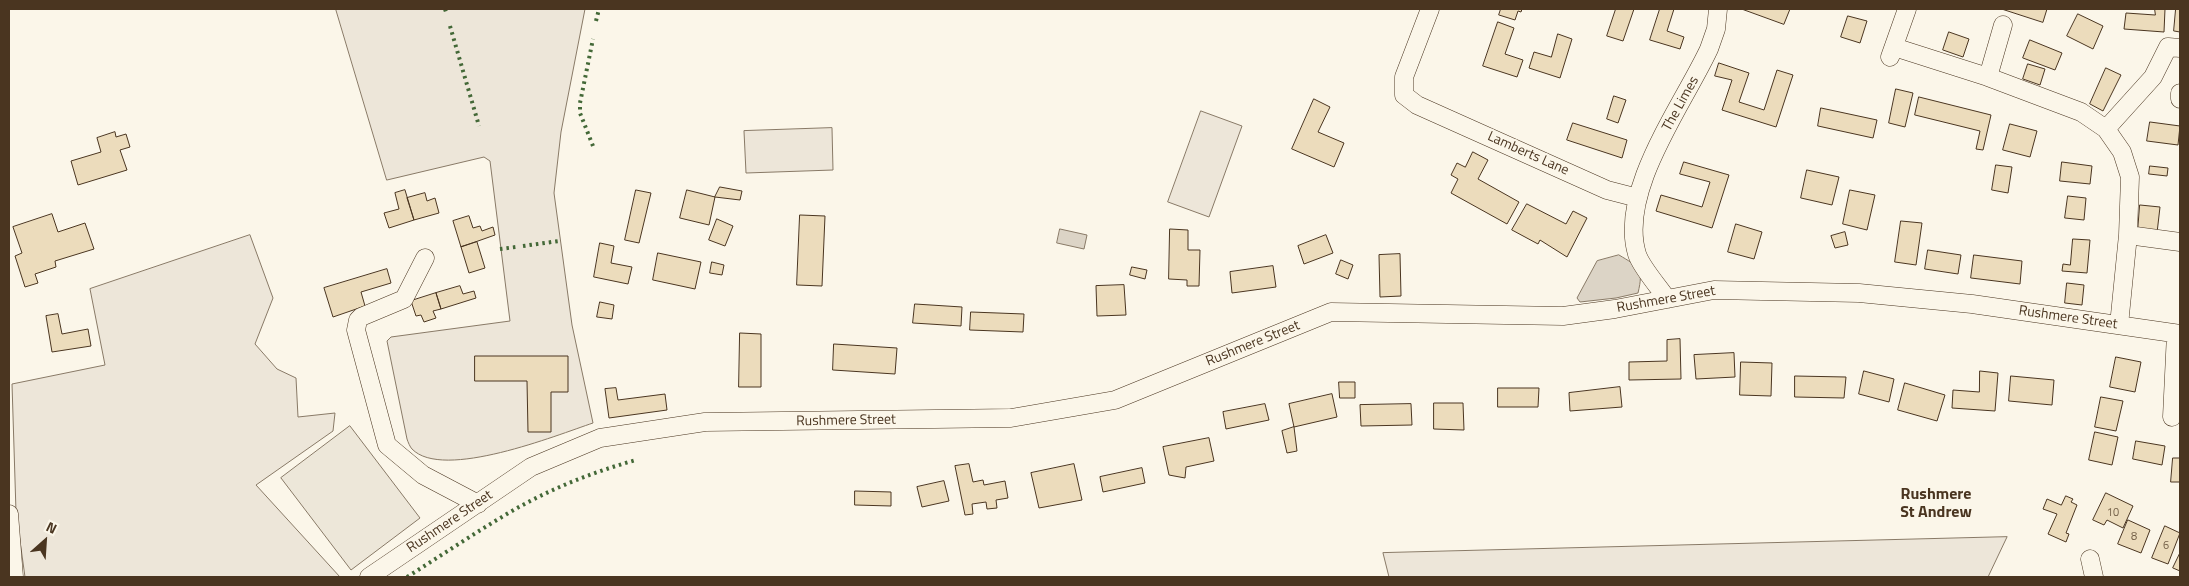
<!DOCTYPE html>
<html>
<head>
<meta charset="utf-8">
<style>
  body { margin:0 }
  #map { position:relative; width:2189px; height:586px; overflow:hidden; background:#fbf6e9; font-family:"Titillium Web",sans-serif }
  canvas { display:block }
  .frame { position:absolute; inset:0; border:10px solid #4a3520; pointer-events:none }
  .north { position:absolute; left:20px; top:516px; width:50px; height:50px; -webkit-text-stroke:4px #fbf6e9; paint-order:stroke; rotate:26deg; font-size:14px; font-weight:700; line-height:20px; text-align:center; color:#4a3520 }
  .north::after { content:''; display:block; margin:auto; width:18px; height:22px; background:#4a3520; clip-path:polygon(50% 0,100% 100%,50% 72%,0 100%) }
</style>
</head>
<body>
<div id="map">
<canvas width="2189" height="586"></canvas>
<div class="frame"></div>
<div class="north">N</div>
</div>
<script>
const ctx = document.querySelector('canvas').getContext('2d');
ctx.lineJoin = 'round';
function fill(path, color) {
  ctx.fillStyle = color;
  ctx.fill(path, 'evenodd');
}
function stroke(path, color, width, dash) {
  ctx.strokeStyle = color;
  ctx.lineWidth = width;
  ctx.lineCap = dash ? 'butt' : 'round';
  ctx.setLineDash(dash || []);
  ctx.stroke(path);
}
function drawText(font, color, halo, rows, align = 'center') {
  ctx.font = font + ' "Titillium Web",sans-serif';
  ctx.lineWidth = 4;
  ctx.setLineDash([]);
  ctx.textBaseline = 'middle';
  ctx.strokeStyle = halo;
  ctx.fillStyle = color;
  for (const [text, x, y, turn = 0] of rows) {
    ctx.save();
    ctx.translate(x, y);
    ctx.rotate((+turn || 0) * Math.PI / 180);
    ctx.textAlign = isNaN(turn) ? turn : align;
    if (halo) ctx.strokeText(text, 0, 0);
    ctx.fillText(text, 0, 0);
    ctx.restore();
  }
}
const green = new Path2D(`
  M336,9H585L561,132L554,193L572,325L593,423C557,435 443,481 412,449C410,447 408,442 407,439L387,341L391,337L510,321L490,161L484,157L387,180Z
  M1201,111L1242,126L1209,217L1168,202Z
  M832,128L833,170L746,173L744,131Z
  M250,235L273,298L255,344L277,369L296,378L298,417L335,413L333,431L256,485L340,577H25L16,512L12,384L105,365L90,289Z
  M2007,537L1988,577H1389L1383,553Z`);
fill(green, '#ede6d9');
stroke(green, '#887966', 1);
const parking = new Path2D(`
  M350,426L420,518L351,570L281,478Z`);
fill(parking, '#ede7d9');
stroke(parking, '#887966', 1);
const water = new Path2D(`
  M1060,229L1087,235L1084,249L1057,243Z
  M1619,255C1639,267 1644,268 1638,293L1616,298L1580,302L1577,298L1597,261Z`);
fill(water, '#dcd4c6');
stroke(water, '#887966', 1);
const building = new Path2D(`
  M1501,9H1522L1521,12L1518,11L1515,20L1499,15Z
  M1616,9H1634L1623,41L1607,36Z
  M1660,9H1674L1667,31L1684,37L1680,49L1650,40Z
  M1742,9H1790L1784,24Z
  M2002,9H2047L2043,22Z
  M2155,9H2165L2164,32L2124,29L2126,13L2155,15Z
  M2176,9H2180V32L2174,31Z
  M2078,14L2103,26L2093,49L2067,36Z
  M1848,16L1867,21L1860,43L1841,37Z
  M1498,22L1514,28L1505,54L1523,60L1517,77L1483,66Z
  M1949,32L1969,39L1963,57L1943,50Z
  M1558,34L1572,39L1560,78L1529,68L1534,52L1551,57Z
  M2030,40L2062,53L2055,70L2023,58Z
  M1719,63L1749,73L1739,102L1764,110L1777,70L1793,75L1776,127L1722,110L1732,80L1715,76Z
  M2028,64L2045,69L2040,85L2023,79Z
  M2106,68L2121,75L2103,111L2090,104Z
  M1896,89L1913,93L1905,127L1889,123Z
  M1614,96L1626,100L1618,123L1607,119Z
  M1919,97L1991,115L1983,150L1976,149L1980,131L1915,115Z
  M1314,99L1330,107L1318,132L1344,143L1334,167L1292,149Z
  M1821,108L1877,120L1873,138L1818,126Z
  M2150,122L2180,126L2178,145L2147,141Z
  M1573,123L1627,140L1622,158L1567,140Z
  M2010,124L2037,131L2030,157L2003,150Z
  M115,132L116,137L126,134L130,147L120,150L127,170L78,185L71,161L101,152L97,138Z
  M1473,152L1488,160L1478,179L1519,202L1507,224L1451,193L1458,179L1451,175L1457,163L1465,167Z
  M1684,162L1729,175L1712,228L1656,211L1661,195L1702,207L1710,182L1680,174Z
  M2062,162L2092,166L2090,184L2060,181Z
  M1996,165L2012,167L2008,193L1992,190Z
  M2150,166L2168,168L2167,176L2149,174Z
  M1807,170L1839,177L1832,205L1801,198Z
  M720,187L742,191L740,200L715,197Z
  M405,190L414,220L389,228L384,213L399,209L395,193Z
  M636,190L651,193L639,243L625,240Z
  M687,190L715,197L709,225L680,218Z
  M1850,190L1875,195L1867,230L1843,224Z
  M425,193L427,201L435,198L439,213L414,220L407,198Z
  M2068,196L2086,198L2084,220L2065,218Z
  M1527,204L1566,224L1573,211L1587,218L1567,257L1540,240L1538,244L1512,230Z
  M2140,205L2160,207L2157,233L2138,231Z
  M52,214L58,232L85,223L94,249L55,261L56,267L35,274L38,283L25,287L15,256L22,253L13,227Z
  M800,215L825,216L822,286L797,285Z
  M469,216L473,228L480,226L482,231L493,227L495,235L461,247L453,221Z
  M717,219L733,226L725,246L709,240Z
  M1901,221L1922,223L1916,265L1895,262Z
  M1736,224L1762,232L1754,259L1728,252Z
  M1170,229L1188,230V250H1200L1199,286H1187V280L1169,279Z
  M1845,232L1848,245L1835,248L1831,236Z
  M1326,235L1333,253L1304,264L1298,246Z
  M2073,239L2090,240L2087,273L2062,271L2063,264L2070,265Z
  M477,242L485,268L469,273L461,247Z
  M600,243L614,246L611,263L632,267L628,284L594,277Z
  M1928,250L1961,255L1958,274L1925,269Z
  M658,253L701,262L695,289L653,280Z
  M1400,254L1401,296L1380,297L1379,255Z
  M1974,255L2022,261L2020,284L1971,278Z
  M1341,260L1353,265L1348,279L1336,274Z
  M712,262L724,265L722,275L710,273Z
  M1273,266L1276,287L1232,293L1230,272Z
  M1132,267L1147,270L1145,279L1130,275Z
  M387,269L391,283L361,292L365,306L333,317L324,288Z
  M2067,283L2084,285L2082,305L2065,303Z
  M1124,285L1126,315L1097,316L1096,286Z
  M460,286L463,294L474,291L476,298L441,309L436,293Z
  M436,293L441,309L433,311L436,318L424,322L421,315L416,316L411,301Z
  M600,302L614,305L612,319L597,317Z
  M915,304L962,307L961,326L913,323Z
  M971,312L1024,314L1023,332L970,330Z
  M58,314L62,334L88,329L91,346L52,352L46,316Z
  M740,333L761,334V387H739Z
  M1680,339L1681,379L1629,380V362L1667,361V340Z
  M834,344L897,348L895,374L833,370Z
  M1734,353L1735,377L1696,379L1694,355Z
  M475,356H568V392H551V432H528L527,381H475Z
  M2116,357L2141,362L2135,392L2110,387Z
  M1741,362L1772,363L1771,396L1740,395Z
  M1864,371L1894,379L1889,402L1859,394Z
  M1980,371L1998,373L1995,411L1952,408L1953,390L1979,392Z
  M1795,376L1846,377L1844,398L1795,397Z
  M2011,376L2054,380L2052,405L2009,401Z
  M1339,382H1355V398H1340Z
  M1905,383L1945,395L1937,421L1898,410Z
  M1620,387L1622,407L1570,411L1569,393Z
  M616,388L618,400L665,394L667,410L609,418L605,389Z
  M1498,388H1539L1538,407H1498Z
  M1332,394L1337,417L1294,427L1289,404Z
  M2101,397L2123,401L2116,431L2095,427Z
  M1434,403H1463L1464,430L1434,429Z
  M1265,404L1269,420L1226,429L1223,412Z
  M1411,404L1412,425L1361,426L1360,405Z
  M1294,427L1297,451L1287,453L1282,431Z
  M2095,432L2118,437L2112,465L2089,460Z
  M1209,438L1214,461L1186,467L1185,478L1169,475L1163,447Z
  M2136,441L2165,446L2162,465L2133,459Z
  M2173,458H2180V482H2171Z
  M969,464L973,482L983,480L984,485L1005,481L1008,498L996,500L997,508L987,509L986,502L972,504L973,514L965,515L955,466Z
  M1074,464L1082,500L1039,508L1031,473Z
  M1142,468L1145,483L1103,492L1100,477Z
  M944,481L949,501L922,507L917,487Z
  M855,491L891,492V506L855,505Z
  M2106,493L2133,506L2123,528L2107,520L2104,525L2093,520Z
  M2066,496L2073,499L2071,502L2077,505L2066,533L2069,534L2066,542L2048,534L2057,514L2043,509L2047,499L2061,505Z
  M2128,520L2150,530L2141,553L2118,544Z
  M2165,526L2180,533L2168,564L2152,558Z
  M2180,553V571L2173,568Z`);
fill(building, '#ecdcbc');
stroke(building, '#4a3520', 1);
const minor = new Path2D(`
  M1430,9L1404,77V95L1417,105L1607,190L1638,198
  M1894,47L1988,77L2081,112L2106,129L2122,152L2130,177L2128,235L2119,325
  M1890,57L1907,9
  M1988,77L2003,25
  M2180,99V93
  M2106,129L2153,77L2168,47L2180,48
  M2128,235L2180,242
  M425,258L404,299L361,317L358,320L356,330L387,445L423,475L478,504
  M1667,299C1659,287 1641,267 1637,254C1618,191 1683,105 1709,49L1716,29L1718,9
  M2172,417L2176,334
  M9,514L14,577
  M2090,559L2094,577
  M369,577L531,467L600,438L705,422L1011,418L1115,400L1331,312L1563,316L1615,309L1714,290L1859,293L1972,304L2180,334`);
stroke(minor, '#4a3520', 19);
stroke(minor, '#fbf6e9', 18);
stroke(new Path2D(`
  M445,9L447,15
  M596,21L599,9
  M450,26L479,126
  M593,146L580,113V103L593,39
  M523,246L559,241
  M500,249L516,247
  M407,577C442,555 476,532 512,511C550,489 593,472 636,460`), '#436837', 4, [2.5, 4]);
drawText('11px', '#725f47', null, [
  ["10",2113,513],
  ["8",2134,537],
  ["6",2166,546]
]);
drawText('14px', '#4a3520', '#fbf6e9', [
  ["The Limes",1681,104,-61],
  ["Lamberts Lane",1528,154,24],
  ["Rushmere Street",1666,300,-10],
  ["Rushmere Street",2068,318,8],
  ["Rushmere Street",1253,344,-22],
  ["Rushmere Street",846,421,-1],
  ["Rushmere Street",450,522,-34]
]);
drawText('bold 16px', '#4a3520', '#fbf6e9', [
  ["Rushmere",1936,495],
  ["St Andrew",1936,513]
]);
</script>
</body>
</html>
